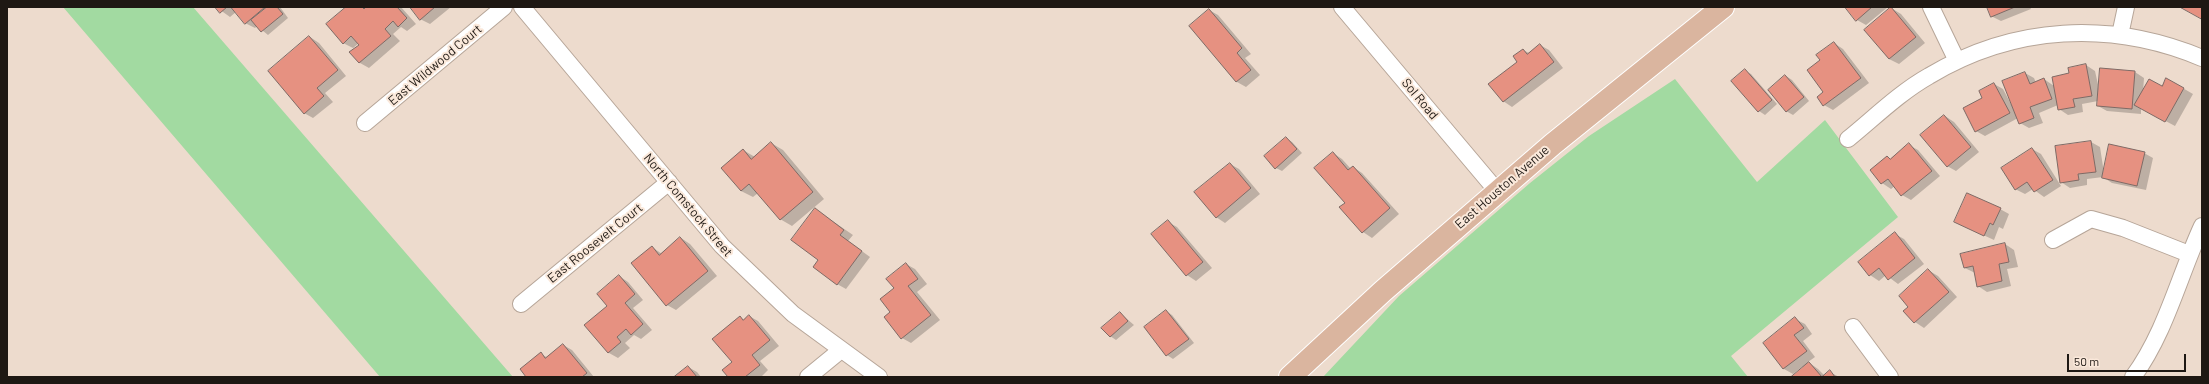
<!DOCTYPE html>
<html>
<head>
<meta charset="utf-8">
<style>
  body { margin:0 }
  #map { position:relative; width:2209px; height:384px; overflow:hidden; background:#eddbcd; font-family:Barlow,sans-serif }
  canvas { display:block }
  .frame { position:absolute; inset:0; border:8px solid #1e1813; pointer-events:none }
  .scale { position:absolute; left:2067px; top:354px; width:119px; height:18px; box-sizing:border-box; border:2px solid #1e1813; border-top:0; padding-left:5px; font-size:12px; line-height:14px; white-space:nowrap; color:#1e1813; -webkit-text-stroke:3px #fae8da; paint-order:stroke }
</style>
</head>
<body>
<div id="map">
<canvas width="2209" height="384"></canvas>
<div class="frame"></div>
<div class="scale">50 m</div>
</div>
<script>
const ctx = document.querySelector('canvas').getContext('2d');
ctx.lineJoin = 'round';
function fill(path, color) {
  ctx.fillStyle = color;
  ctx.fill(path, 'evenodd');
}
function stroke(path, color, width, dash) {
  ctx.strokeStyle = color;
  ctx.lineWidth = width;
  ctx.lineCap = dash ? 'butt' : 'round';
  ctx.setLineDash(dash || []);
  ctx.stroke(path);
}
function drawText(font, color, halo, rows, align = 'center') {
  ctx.font = font + ' Barlow,sans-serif';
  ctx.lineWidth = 4;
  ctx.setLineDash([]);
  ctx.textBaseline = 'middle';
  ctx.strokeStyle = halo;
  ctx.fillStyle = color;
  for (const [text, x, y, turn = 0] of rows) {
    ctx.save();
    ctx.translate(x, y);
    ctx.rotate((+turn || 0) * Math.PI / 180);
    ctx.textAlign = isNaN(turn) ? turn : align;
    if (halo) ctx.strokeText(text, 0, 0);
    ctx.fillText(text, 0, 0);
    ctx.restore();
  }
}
fill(new Path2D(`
  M63,7H193L513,377H380Z
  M1675,79L1757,182L1825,120L1898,217L1731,356L1748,377H1323L1399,296L1530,183L1589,136Z`), '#a2daa1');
fill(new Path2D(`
  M216,7H280L288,18L268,35L257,26L255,28L245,23L236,12L230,17Z
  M348,7H401L416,24L407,31L401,27L393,34L400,41L369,68L360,63L351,52L360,45L359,43L353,48L343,43Z
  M411,7H451L430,24L420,19Z
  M1846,7H1888L1866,25L1857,20Z
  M1988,7H2030L2031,9L2001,21L1991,16Z
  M1891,8L1901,14L1925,43L1899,64L1889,59L1866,30Z
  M1209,10L1218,15L1251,54L1245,58L1260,75L1246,87L1237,82L1190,26Z
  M310,37L319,43L346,76L325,93L333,102L313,118L304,113Z
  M1834,43L1843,49L1869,83L1833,110L1824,105L1822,61Z
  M1540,45L1549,50L1563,68L1512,107L1503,101L1523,50L1529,53Z
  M2086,65L2095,71L2099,89L2101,69L2135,72L2144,78L2143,92L2162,88L2167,79L2193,94L2175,126L2141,108V114L2107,111L2098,106V101L2082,104L2083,112L2068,115L2059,109L2058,105L2039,113L2043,123L2029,128L2020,123L2018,118L1985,136L1976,131L1983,98L1994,84L2003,89L2012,106L2025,73L2034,78L2036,83L2044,79L2054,86Z
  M1745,71L1751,74L1777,104L1765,115L1759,111Z
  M1786,76L1792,80L1809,101L1793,115L1786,111Z
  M1945,116L1954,122L1979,152L1956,171L1947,166Z
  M1286,138L1292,142L1302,153L1282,171L1276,168Z
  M2091,142L2100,147L2104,173L2144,153L2153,158L2146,190L2112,183L2103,177L2087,179V185L2070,188L2061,182Z
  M771,143L783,150L824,199L792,226L780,219L758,193L753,197L741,191L743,150L755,157Z
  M1909,145L1918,150L1940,176L1911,200L1902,195L1895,186L1891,189L1882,183L1871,170L1891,160Z
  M2032,149L2041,154L2061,186L2044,197L2033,189L2025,194L2015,189Z
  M1333,153L1342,159L1351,169L1353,167L1362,173L1399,214L1372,238L1363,232L1341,207L1346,203Z
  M1230,164L1239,169L1260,194L1225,223L1216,217Z
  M815,209L853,235L848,241L870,257L846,289L837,284Z
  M2000,209L2009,214L2003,229L1999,227L1994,240L1955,222Z
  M1168,222L1177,227L1212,268L1196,281L1187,275L1153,234Z
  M1895,234L1904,239L1924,264L1898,284L1886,275L1879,281L1870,275Z
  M681,238L690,244L717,276L676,310L667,305L652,247L662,254Z
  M2005,244L2014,250L2018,267L2007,269L2011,286L1987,292L1978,286L1975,273L1965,268Z
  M906,264L915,269L927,284L917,292L940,320L911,343L902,338L895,288Z
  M1928,270L1938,276L1957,297L1924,328L1915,322L1904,311L1909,307Z
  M619,276L628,282L643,300L633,308L652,330L641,339L634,335L625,343L630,348L618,358L609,353L586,326L608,306Z
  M1166,311L1172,315L1194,343L1173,359L1167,355L1145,327Z
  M1120,313L1134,325L1116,340L1110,336Z
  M749,316L758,321L779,346L760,361L768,370L761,377H729L740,317L744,320Z
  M1795,319L1805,324L1812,334L1803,341L1815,357L1808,362L1818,369L1825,376L1830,372L1839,377H1793L1803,368L1802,367L1793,374L1784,369L1764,344Z
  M563,345L572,350L594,377H527L541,354L548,358Z
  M688,367L697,372L701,377H676Z`), '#0003');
const building = new Path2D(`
  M215,7H227L220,13Z
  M231,7H265L245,24Z
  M267,7H277L283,14L261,32L251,20Z
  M346,7H362L364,9L366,7H397L407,18L398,27L393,21L385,29L391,36L359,63L349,52L359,45L351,36L343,44L326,24Z
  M410,7H435L420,20Z
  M1845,7H1872L1856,21Z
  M1891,7L1916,37L1889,59L1864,30Z
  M1987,7H2015L1991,17Z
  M2180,7H2202V19Z
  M1209,9L1242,48L1237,53L1251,70L1236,82L1189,26Z
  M309,36L338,70L317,88L324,96L304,114L268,71Z
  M1834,42L1861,78L1823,106L1817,97L1823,92L1807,70L1820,60L1816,55Z
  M1540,44L1554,62L1503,102L1488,84L1517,62L1513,56L1523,49L1527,54Z
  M2086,64L2092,96L2073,99L2075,107L2058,110L2052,77L2069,73L2068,68Z
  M2100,68L2135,71L2132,109L2097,106Z
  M1745,69L1772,100L1758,112L1731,81Z
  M2025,72L2030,84L2044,78L2052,99L2030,107L2034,118L2019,124L2002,81Z
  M1785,75L1804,97L1786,112L1768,90Z
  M2166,78L2184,88L2165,122L2134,105L2149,79L2162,86Z
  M1994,83L2010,113L1975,132L1963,108L1982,98L1979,91Z
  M1944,115L1971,147L1947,167L1920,135Z
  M1286,137L1297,149L1275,169L1264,156Z
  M2091,141L2096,172L2078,174L2079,180L2060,183L2055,146Z
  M771,142L813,192L780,220L749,184L741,191L721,168L743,149L751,159Z
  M1909,143L1932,171L1901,196L1888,179L1881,184L1870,170L1887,156L1890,159Z
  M2109,144L2145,152L2137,186L2102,178Z
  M2032,148L2053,180L2034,192L2027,182L2015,190L2001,168Z
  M1333,152L1348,170L1353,166L1390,208L1362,233L1339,207L1345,203L1314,168Z
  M1230,163L1251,188L1216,218L1194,192Z
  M1967,193L2001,208L1993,225L1990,223L1984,236L1954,222Z
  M815,208L844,230L840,235L862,251L837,285L813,267L818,260L791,240Z
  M1168,220L1203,262L1186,276L1151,234Z
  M1895,232L1915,258L1888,280L1879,268L1869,276L1858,262Z
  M680,237L708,271L666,306L631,263L652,246L659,255Z
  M2005,243L2009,262L1999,264L2002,281L1977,287L1973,266L1964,268L1960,254Z
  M906,263L918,279L908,286L931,315L901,339L884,317L890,312L880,299L894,288L886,279Z
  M1928,269L1949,292L1914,323L1903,311L1908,307L1899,296Z
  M619,275L635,294L625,303L643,324L631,335L626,329L617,337L621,342L608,353L584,325L607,306L597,294Z
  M1166,310L1189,339L1166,356L1144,327Z
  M1120,312L1128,321L1110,337L1101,328Z
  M749,315L770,340L752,355L760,365L745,377H728L722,370L732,362L712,339L740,316L743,320Z
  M1795,317L1804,328L1794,335L1807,351L1783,369L1763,343Z
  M563,344L587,373L582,377H526L520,369L541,352L545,358Z
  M1809,362L1822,377H1791Z
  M688,366L697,377H674Z
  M1830,370L1835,377H1822Z`);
fill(building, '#e69181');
stroke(building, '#7e6a65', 1);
const street = new Path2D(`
  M522,7L722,246L793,314L879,377
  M1342,7L1497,191
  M1931,7L1957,61
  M2120,35L2126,7
  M365,123L504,7
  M1848,139C1874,118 1899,93 1929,76C2014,25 2111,20 2202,58
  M2053,240L2091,219L2123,228L2189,254
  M521,304L669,182
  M1853,327L1890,377
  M808,377L841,350
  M2133,377C2166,332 2179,276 2202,226`);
const primary = new Path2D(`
  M1290,377L1383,291L1553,144L1723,7`);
stroke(street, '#b6a598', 18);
stroke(primary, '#fff', 24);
stroke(street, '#fff', 16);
stroke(primary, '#dab59f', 22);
drawText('13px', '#1e1813', '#fae8da', [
  ["East Wildwood Court",435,65,-40],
  ["Sol Road",1420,99,50],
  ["East Houston Avenue",1502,187,-41],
  ["North Comstock Street",688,205,50],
  ["East Roosevelt Court",595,243,-39]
]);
</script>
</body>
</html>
